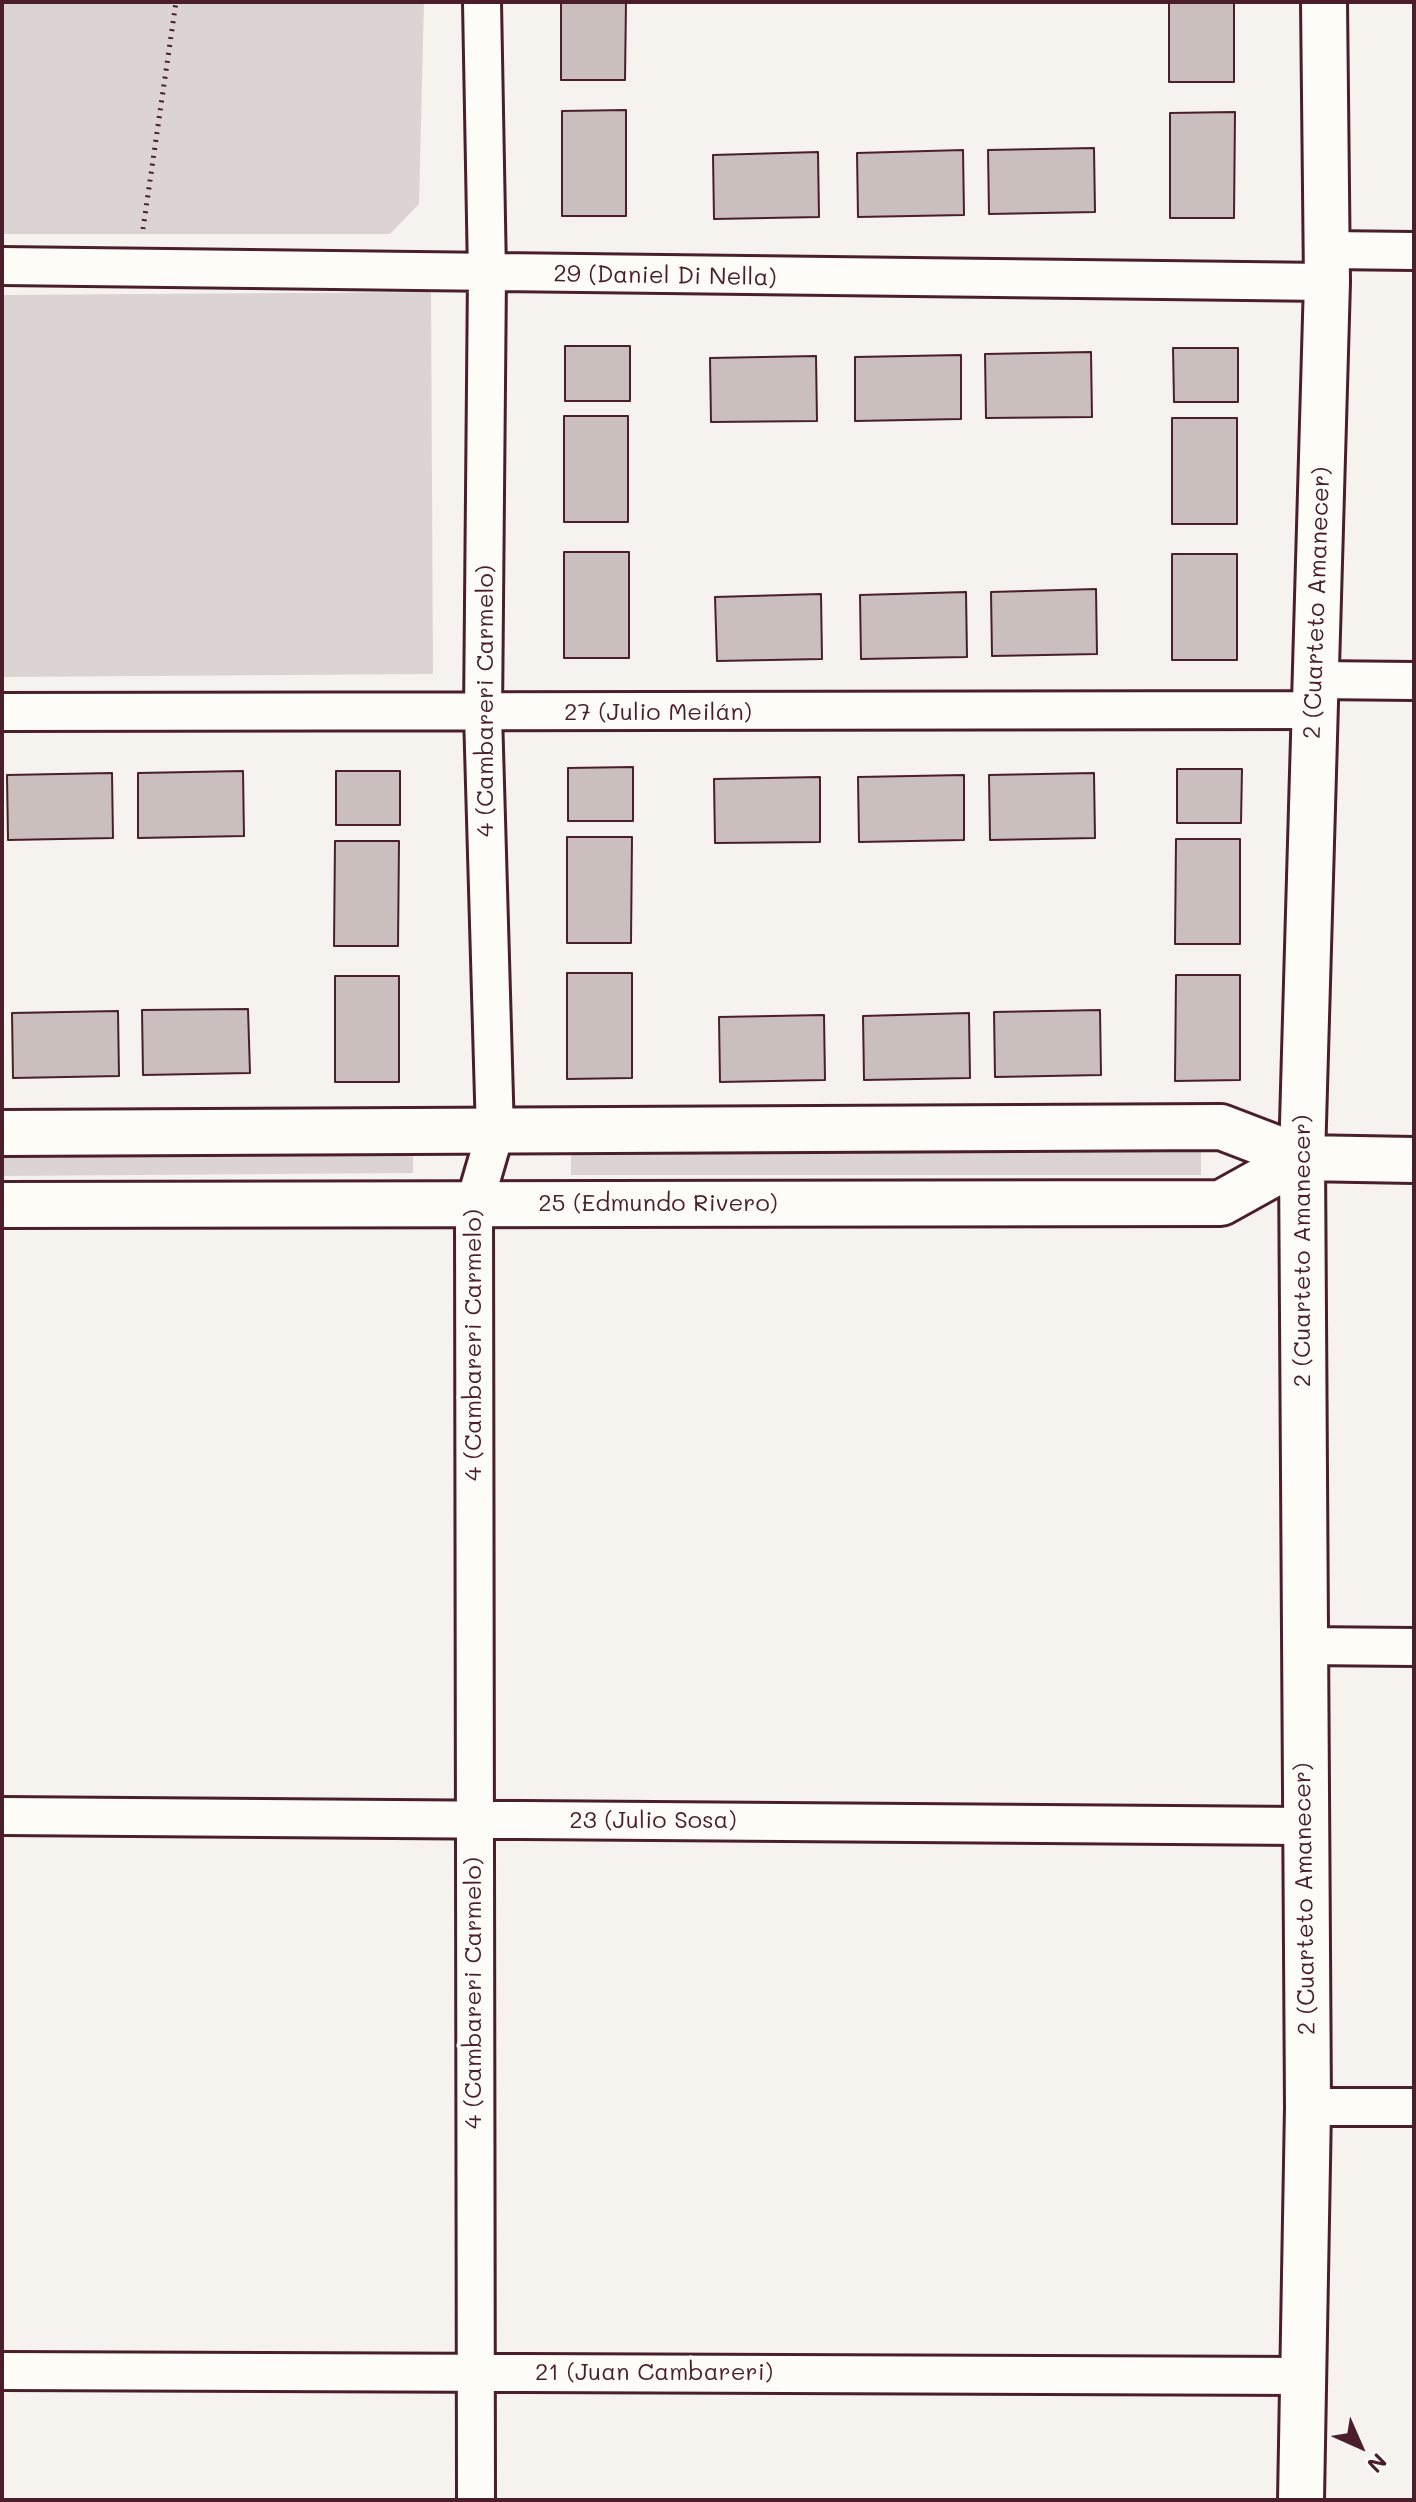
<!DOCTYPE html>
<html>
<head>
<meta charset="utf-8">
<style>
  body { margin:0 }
  #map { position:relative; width:1416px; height:2502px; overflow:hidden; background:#f6f3ef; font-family:Mali,sans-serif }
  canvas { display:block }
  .frame { position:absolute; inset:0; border:4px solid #4a1f2b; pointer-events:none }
  .north { position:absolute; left:1320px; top:2406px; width:80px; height:80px; -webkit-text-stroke:6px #fdfcf7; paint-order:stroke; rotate:135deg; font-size:22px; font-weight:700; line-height:32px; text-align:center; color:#4a1f2b }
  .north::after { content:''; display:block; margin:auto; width:28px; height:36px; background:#4a1f2b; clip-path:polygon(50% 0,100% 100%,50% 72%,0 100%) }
</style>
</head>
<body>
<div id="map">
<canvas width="1416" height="2502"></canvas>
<div class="frame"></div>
<div class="north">N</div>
</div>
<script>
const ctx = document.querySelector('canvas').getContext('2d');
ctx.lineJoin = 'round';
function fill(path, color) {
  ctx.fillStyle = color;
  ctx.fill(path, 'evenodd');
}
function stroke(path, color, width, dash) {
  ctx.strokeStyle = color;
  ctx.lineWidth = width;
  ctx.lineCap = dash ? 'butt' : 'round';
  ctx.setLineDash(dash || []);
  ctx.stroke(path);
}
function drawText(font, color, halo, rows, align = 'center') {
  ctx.font = font + ' Mali,sans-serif';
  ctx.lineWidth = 8;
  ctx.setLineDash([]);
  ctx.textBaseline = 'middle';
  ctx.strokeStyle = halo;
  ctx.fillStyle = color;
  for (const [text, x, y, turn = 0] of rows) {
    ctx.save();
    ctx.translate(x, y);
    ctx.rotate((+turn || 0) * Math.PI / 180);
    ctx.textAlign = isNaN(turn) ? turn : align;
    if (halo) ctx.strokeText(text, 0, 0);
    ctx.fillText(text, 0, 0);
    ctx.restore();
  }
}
fill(new Path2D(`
  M2,2H424L419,204L390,234H2Z
  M431,292L433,674L2,677V295Z
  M413,1148V1173L2,1176V1151Z
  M571,1149L1201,1150V1175H571Z`), '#dcd4d2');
const building = new Path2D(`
  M561,2H626L625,80H561Z
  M1169,2H1234V82H1169Z
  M626,110V216H562V111Z
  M1235,112L1234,218H1170V113Z
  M1094,148L1095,212L989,214L988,150Z
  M963,150L964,215L858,217L857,153Z
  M818,152L819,217L714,219L713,155Z
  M565,346H630V401H565Z
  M1173,348H1238V402H1174Z
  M1091,352L1092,417L986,418L985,354Z
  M961,355V419L855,421V357Z
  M816,356L817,421L711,422L710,358Z
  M564,416H628V522H564Z
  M1172,418H1237V524H1172Z
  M564,552H629V658H564Z
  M1172,554H1237V660H1172Z
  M1096,589L1097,654L992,656L991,592Z
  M966,592L967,657L861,659L860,595Z
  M821,594L822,659L717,661L715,597Z
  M633,767V821H568V768Z
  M1177,769H1242L1241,823H1177Z
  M243,771L244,836L138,838V773Z
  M336,771H400V825H336Z
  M112,773L113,838L8,840L7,775Z
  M1094,773L1095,838L990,840L989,775Z
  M964,775V840L859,842L858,777Z
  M820,777V842L715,843L714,779Z
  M567,837H632L631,943H567Z
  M1176,839H1240V944H1175Z
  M335,841H399L398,946H334Z
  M567,973H632V1078L567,1079Z
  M1176,975H1240V1080L1175,1081Z
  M335,976H399V1082H335Z
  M248,1009L250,1073L143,1075L142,1010Z
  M1100,1010L1101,1075L995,1077L994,1012Z
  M118,1011L119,1076L13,1078L12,1013Z
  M969,1013L970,1078L864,1080L863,1016Z
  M824,1015L825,1080L720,1082L719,1017Z`);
fill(building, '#cbbfbe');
stroke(building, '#4a1f2b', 2);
const street = new Path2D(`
  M1328,250L1414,251
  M2,266L1327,282
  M1315,680L1414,681
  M2,712L1314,710
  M1302,1646L1414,1647
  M2,1816L1303,1826
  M1308,2107H1414
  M2,2371L1306,2376
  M476,2500L474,1205L495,1133L483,714L487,274L482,2`);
const secondary = new Path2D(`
  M2,1133L1221,1127L1302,1158L1414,1160
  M2,1205L1221,1203L1302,1158
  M1301,2500L1308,2107L1302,1158L1327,282L1324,2`);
stroke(street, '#4a1f2b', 42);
stroke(secondary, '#4a1f2b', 50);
stroke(new Path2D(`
  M143,229L176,2`), '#4a1f2b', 5, [2, 6]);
stroke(street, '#fdfcf7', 36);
stroke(secondary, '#fdfcf7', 44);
drawText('24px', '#4a1f2b', '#fdfcf7', [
  ["29 (Daniel Di Nella)",665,276,1],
  ["2 (Cuarteto Amanecer)",1317,603,-88],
  ["4 (Cambareri Carmelo)",486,701,-90],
  ["27 (Julio Meilán)",658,713],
  ["25 (Edmundo Rivero)",658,1204],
  ["2 (Cuarteto Amanecer)",1303,1251,-90],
  ["4 (Cambareri Carmelo)",474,1345,-90],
  ["23 (Julio Sosa)",653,1821],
  ["2 (Cuarteto Amanecer)",1305,1899,-91],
  ["4 (Cambareri Carmelo)",474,1993,-90],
  ["21 (Juan Cambareri)",654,2373]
]);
</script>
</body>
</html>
